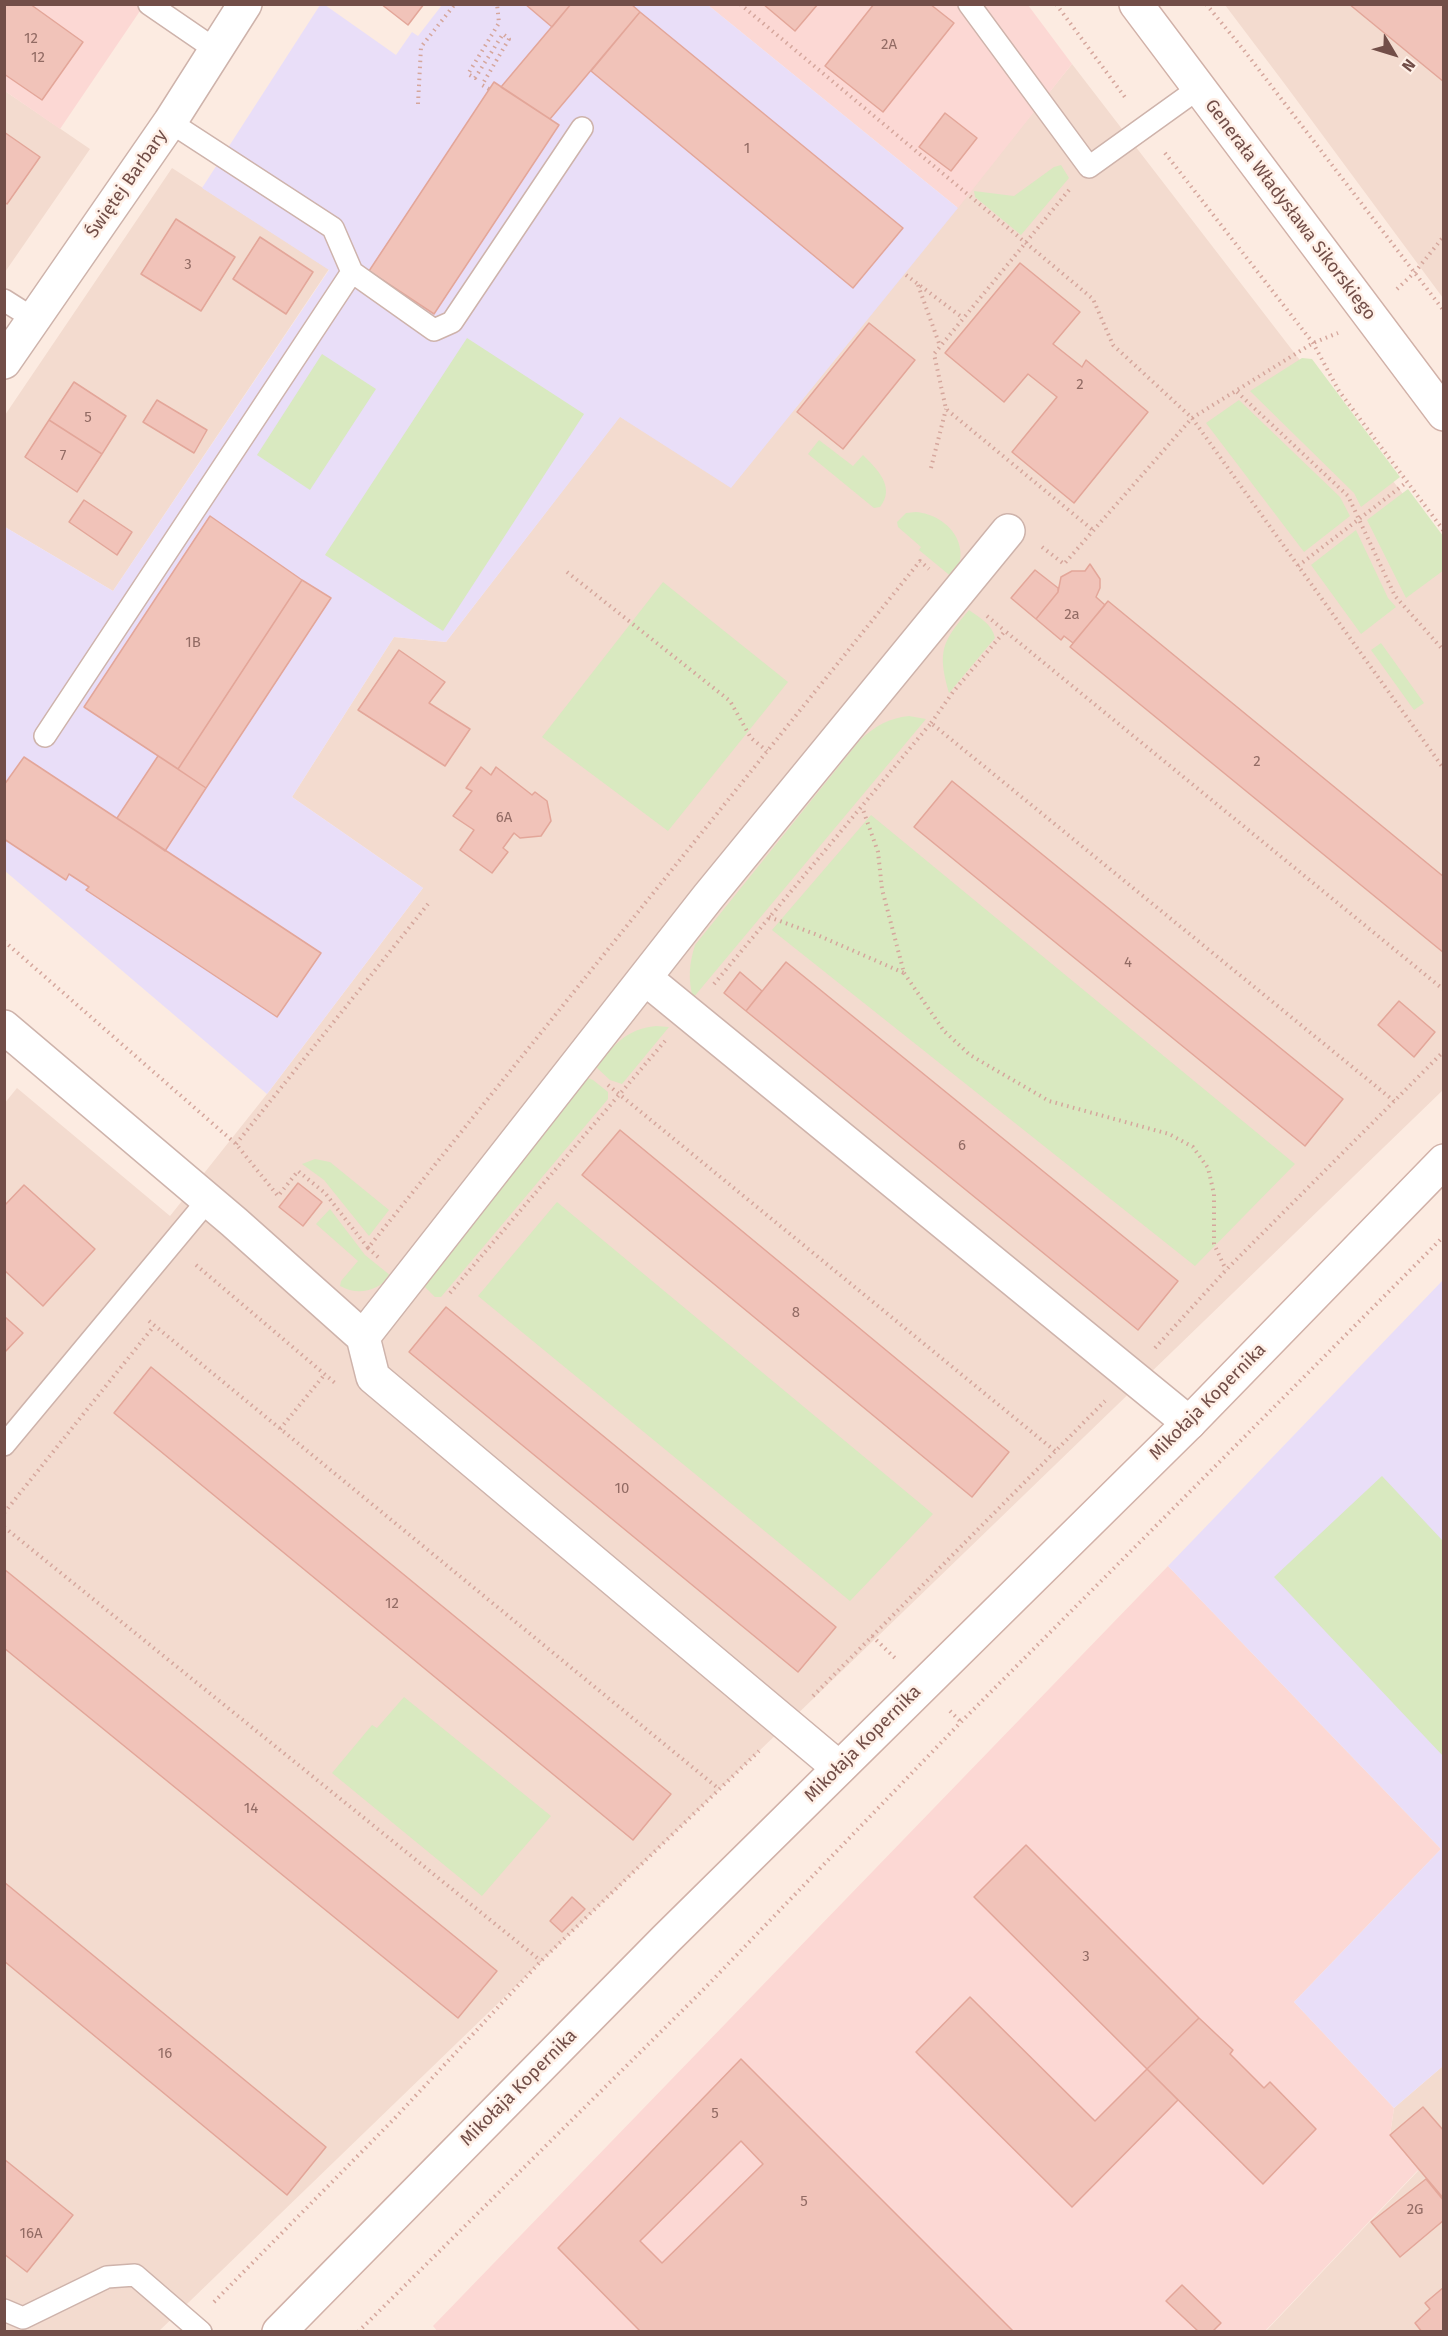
<!DOCTYPE html>
<html>
<head>
<meta charset="utf-8">
<style>
  body { margin:0 }
  #map { position:relative; width:1448px; height:2336px; overflow:hidden; background:#fcebe1; font-family:"Fira Sans",sans-serif }
  canvas { display:block }
  .frame { position:absolute; inset:0; border:6px solid #724e48; pointer-events:none }
  .north { position:absolute; left:1364px; top:24px; width:60px; height:60px; -webkit-text-stroke:4px #fff0e7; paint-order:stroke; rotate:128deg; font-size:16px; font-weight:700; line-height:24px; text-align:center; color:#724e48 }
  .north::after { content:''; display:block; margin:auto; width:21px; height:27px; background:#724e48; clip-path:polygon(50% 0,100% 100%,50% 72%,0 100%) }
</style>
</head>
<body>
<div id="map">
<canvas width="1448" height="2336"></canvas>
<div class="frame"></div>
<div class="north">N</div>
</div>
<script>
const ctx = document.querySelector('canvas').getContext('2d');
ctx.lineJoin = 'round';
function fill(path, color) {
  ctx.fillStyle = color;
  ctx.fill(path, 'evenodd');
}
function stroke(path, color, width, dash) {
  ctx.strokeStyle = color;
  ctx.lineWidth = width;
  ctx.lineCap = dash ? 'butt' : 'round';
  ctx.setLineDash(dash || []);
  ctx.stroke(path);
}
function drawText(font, color, halo, rows, align = 'center') {
  ctx.font = font + ' "Fira Sans",sans-serif';
  ctx.lineWidth = 5;
  ctx.setLineDash([]);
  ctx.textBaseline = 'middle';
  ctx.strokeStyle = halo;
  ctx.fillStyle = color;
  for (const [text, x, y, turn = 0] of rows) {
    ctx.save();
    ctx.translate(x, y);
    ctx.rotate((+turn || 0) * Math.PI / 180);
    ctx.textAlign = isNaN(turn) ? turn : align;
    if (halo) ctx.strokeText(text, 0, 0);
    ctx.fillText(text, 0, 0);
    ctx.restore();
  }
}
fill(new Path2D(`
  M1225,5H1443V298L1284,83Z
  M1072,64L1443,546V1090L159,2331H5L4,1104L17,1088L170,1216L267,1094L423,888L292,797L394,637L446,642L620,416L731,487Z
  M5,91L90,149L5,272Z
  M172,168L329,269L113,591L5,527V415Z
  M1443,2066V2331L1265,2332L1418,2171L1390,2135L1394,2108Z`), '#f3dbcf');
fill(new Path2D(`
  M5,5H144L60,129L5,91Z
  M708,5H1028L1072,64L958,208Z
  M1168,1566L1441,1849L1294,2002L1394,2108L1390,2135L1418,2170L1265,2331L438,2332L433,2326Z`), '#fcd8d4');
fill(new Path2D(`
  M320,5H325L396,55L412,32L418,36L442,5H708L958,208L731,488L620,417L446,642L394,637L292,797L423,888L267,1094L5,871V527L113,591L329,270L202,188Z
  M1443,1280V2066L1394,2108L1294,2002L1441,1849L1168,1566Z`), '#e9def8');
fill(new Path2D(`
  M1061,165L1069,178L1021,235L975,197L974,191L1014,196L1054,167Z
  M467,338L584,414L443,631L325,555Z
  M322,354L376,389L310,490L257,455Z
  M1302,358L1312,359L1400,477L1361,507L1354,493L1250,391Z
  M1239,400L1340,497L1350,516L1304,552L1206,423Z
  M819,440L853,466L863,455C877,469 896,487 880,507L874,508L808,454Z
  M1408,489L1443,536L1444,570L1406,598L1367,520Z
  M916,512C949,515 974,547 953,578L919,550L921,547L898,527L897,522L906,513Z
  M1356,530L1388,598L1396,607L1361,634L1311,565Z
  M663,582L788,682L668,831L542,737Z
  M969,610C980,618 992,624 995,638L949,693C937,651 942,642 969,610Z
  M1381,643L1424,703L1414,710L1371,650Z
  M909,716L926,719L693,998C688,979 689,964 695,945L860,740C875,726 889,718 909,716Z
  M871,815L1295,1164L1195,1266L772,930Z
  M656,1026L669,1027L622,1084L610,1080L596,1067C614,1045 626,1029 656,1026Z
  M588,1078L593,1080L608,1092V1099L441,1297H435L423,1285Z
  M315,1159L330,1162L389,1210L369,1236L324,1180L302,1164Z
  M557,1202L933,1514L850,1601L478,1296Z
  M330,1209L365,1255L391,1276C377,1291 358,1296 340,1286L341,1281L358,1261L316,1224Z
  M1382,1476L1443,1541V1756L1274,1577Z
  M404,1697L551,1816L482,1896L332,1773L372,1725L377,1728Z`), '#d9e9c0');
const building = new Path2D(`
  M4,4H30L83,42L42,100L4,74Z
  M381,4H424L408,25Z
  M525,4H571L552,27Z
  M571,4H631L640,12L550,119L501,87Z
  M763,4H818L795,31Z
  M874,4H930L954,23L883,112L825,66Z
  M1349,4H1444V82Z
  M640,12L903,228L853,288L591,71Z
  M494,82L559,125L434,314L369,271Z
  M945,113L977,138L951,171L919,147Z
  M4,132L40,157L7,204L4,202Z
  M176,219L235,257L201,311L141,274Z
  M260,237L313,272L286,314L233,279Z
  M1020,263L1080,312L1053,344L1082,367L1086,360L1148,412L1074,503L1012,452L1057,397L1028,374L1004,402L945,353Z
  M869,323L915,360L843,449L797,412Z
  M74,382L126,416L102,454L49,420Z
  M157,400L207,430L194,453L143,422Z
  M49,420L102,454L77,492L25,457Z
  M84,500L132,532L117,555L69,522Z
  M210,516L302,580L178,769L84,707Z
  M1090,564L1100,579V588L1096,597L1105,605L1073,643L1064,636L1061,640L1036,619L1058,592L1061,577L1072,571H1085Z
  M1035,570L1058,588V592L1036,619L1011,598Z
  M302,580L331,598L206,788L178,769Z
  M1108,601L1444,877V953L1070,647Z
  M399,650L445,682L429,703L470,729L445,766L358,710Z
  M158,756L206,788L165,851L117,818Z
  M24,757L321,953L277,1017L86,890L89,887L69,874L66,880L4,839V785Z
  M481,767L491,775L496,767L532,795L535,792L547,801L551,821L541,836L520,838L514,833L503,848L508,852L492,873L460,850L474,830L453,816L472,791L466,788Z
  M952,781L1343,1099L1305,1146L914,827Z
  M786,962L1178,1281L1138,1330L746,1011Z
  M740,972L762,991L746,1011L724,993Z
  M1399,1001L1435,1032L1414,1057L1378,1025Z
  M620,1130L1009,1452L972,1497L582,1175Z
  M298,1183L322,1202L303,1226L279,1207Z
  M24,1185L95,1249L43,1306L4,1270V1206Z
  M446,1307L836,1627L798,1672L409,1352Z
  M4,1316L23,1333L4,1353Z
  M151,1367L671,1794L633,1840L114,1413Z
  M4,1569L497,1971L458,2018L4,1648Z
  M1026,1845L1199,2018L1147,2069L974,1897Z
  M4,1882L326,2147L287,2195L4,1961Z
  M572,1897L585,1909L562,1932L550,1921Z
  M970,1997L1095,2121L1147,2069L1178,2100L1072,2207L916,2052Z
  M1199,2018L1233,2050L1230,2054L1264,2088L1270,2082L1316,2129L1263,2184L1147,2069Z
  M741,2059L1014,2332H641L558,2248ZM741,2141L763,2164L662,2263L640,2241Z
  M1423,2107L1444,2131V2199L1390,2135Z
  M4,2159L73,2215L27,2272L4,2254Z
  M1426,2179L1444,2201V2220L1400,2257L1371,2222Z
  M1182,2285L1221,2323L1212,2332H1199L1166,2301Z
  M1444,2287V2332H1422L1415,2323L1430,2309L1425,2303Z`);
fill(building, '#f1c3b9');
stroke(building, '#e3a699', 1.5);
const lane = new Path2D(`
  M149,4L216,50
  M969,4L1089,167L1199,88
  M352,272L434,330L452,322L582,128
  M4,300L34,319
  M45,736L352,272L333,228L170,122
  M4,1445L208,1200
  M4,2310L23,2318L107,2277L135,2275L201,2332`);
const street = new Path2D(`
  M4,362L170,122L245,4
  M645,978L1189,1423
  M4,1027L234,1222L363,1337L373,1377L839,1768
  M363,1337L708,897L1008,531`);
const secondary = new Path2D(`
  M1136,4L1444,414
  M279,2332L666,1939L1189,1423L1444,1161`);
stroke(lane, '#ceb3ab', 24);
stroke(street, '#ceb3ab', 36);
stroke(secondary, '#d1b1a8', 36);
stroke(new Path2D(`
  M740,4L1093,299L1113,345L1192,418L1444,769
  M1056,4L1127,100
  M1206,4L1243,49L1444,311
  M489,89L482,85L509,39L503,34L475,78L468,74L499,23L497,4
  M418,104L421,47L455,4
  M1165,153L1313,343L1339,391L1444,531
  M1069,190L934,354L946,409L1094,531
  M906,275L963,318
  M918,285L940,346
  M1397,289L1415,272L1444,236
  M1237,392L1348,496L1395,596L1444,651
  M931,468L946,409
  M1042,547L1064,564L1192,418L1313,343L1338,333
  M1298,566L1407,482
  M567,572L730,701L751,738L767,751
  M987,616L1005,631
  M931,723L953,692L1005,631L1444,990
  M769,917L815,934L904,973L882,889L878,852L862,807
  M4,941L236,1144L278,1196L298,1171L325,1193L368,1248
  M904,973L944,1031L970,1055L1049,1101L1169,1134L1193,1147L1208,1168L1214,1194V1244L1226,1270
  M714,984L931,723L1394,1101
  M608,1085L1055,1451
  M236,1144L428,904
  M378,1257L368,1248L920,561L929,569
  M196,1265L335,1383
  M450,1293L665,1041
  M149,1321L719,1789
  M1155,1348L1226,1270L1444,1051
  M280,1429L325,1374
  M4,1513L154,1326
  M4,1527L541,1961
  M872,1636L897,1660
  M813,1696L1105,1401
  M950,1711L961,1722
  M214,2302L394,2119L541,1961L759,1751
  M358,2332L702,1991L961,1722L1444,1236`), '#d5a69c', 4, [1.5, 4.5]);
stroke(lane, '#fff', 21);
stroke(street, '#fff', 33);
stroke(secondary, '#fff', 33);
drawText('15px', '#926b64', null, [
  ["12",31,39],
  ["2A",889,45],
  ["12",38,58],
  ["1",747,149],
  ["3",188,265],
  ["2",1080,385],
  ["5",88,418],
  ["7",63,456],
  ["2a",1072,615],
  ["1B",193,643],
  ["2",1257,762],
  ["6A",504,818],
  ["4",1128,963],
  ["6",962,1146],
  ["8",796,1313],
  ["10",622,1489],
  ["12",392,1604],
  ["14",251,1809],
  ["3",1086,1957],
  ["16",165,2054],
  ["5",715,2114],
  ["5",804,2202],
  ["2G",1415,2210],
  ["16A",31,2234]
]);
drawText('18px', '#724e48', '#fff0e7', [
  ["Świętej Barbary",127,184,-55],
  ["Generała Władysława Sikorskiego",1290,210,53],
  ["Mikołaja Kopernika",1208,1402,-45],
  ["Mikołaja Kopernika",863,1744,-45],
  ["Mikołaja Kopernika",519,2088,-45]
]);
</script>
</body>
</html>
